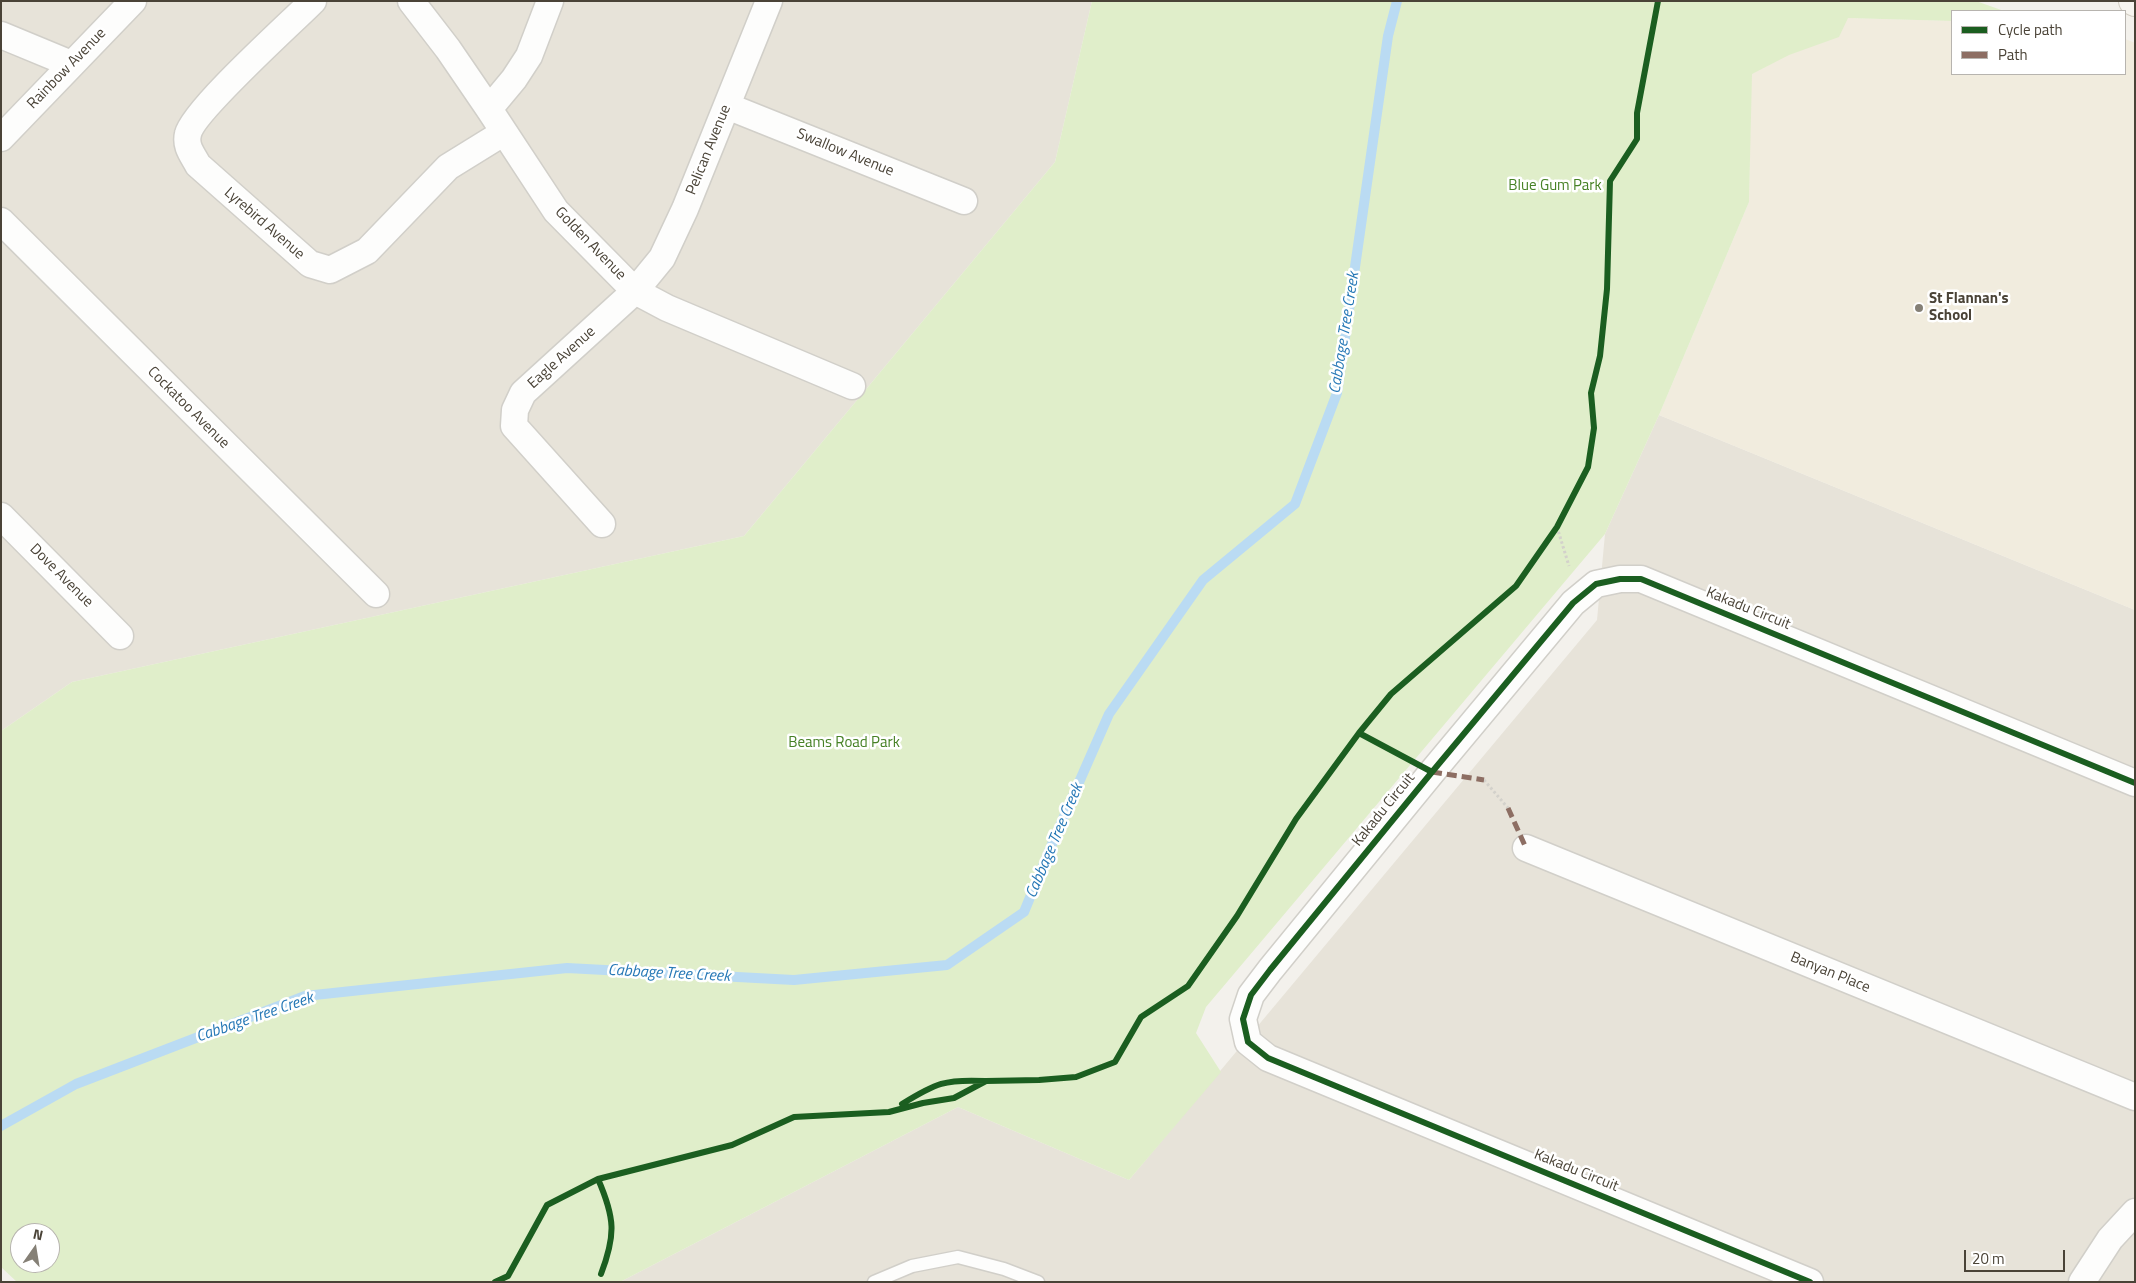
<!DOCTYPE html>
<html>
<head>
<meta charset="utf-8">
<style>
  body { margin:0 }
  #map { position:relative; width:2136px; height:1283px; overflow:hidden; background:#f3f1ec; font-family:"Titillium Web",sans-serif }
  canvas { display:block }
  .frame { position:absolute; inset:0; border:2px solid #4a4337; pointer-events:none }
  .legend { position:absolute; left:1951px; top:10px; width:175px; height:65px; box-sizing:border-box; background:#fff; border:1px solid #b7b4af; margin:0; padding:6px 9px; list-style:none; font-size:15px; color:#4a4337 }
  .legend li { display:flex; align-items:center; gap:10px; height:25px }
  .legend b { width:25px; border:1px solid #b7b4af }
  .north { position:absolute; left:10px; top:1223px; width:50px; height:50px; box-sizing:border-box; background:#fff; border:1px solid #b7b4af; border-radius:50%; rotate:13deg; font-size:14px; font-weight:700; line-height:20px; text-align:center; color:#4a4337 }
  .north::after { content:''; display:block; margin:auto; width:18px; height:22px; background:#858076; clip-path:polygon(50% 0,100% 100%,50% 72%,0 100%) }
  .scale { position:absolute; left:1964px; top:1250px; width:101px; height:22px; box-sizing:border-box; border:2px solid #4a4337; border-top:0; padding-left:6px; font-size:15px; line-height:18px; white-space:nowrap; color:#4a4337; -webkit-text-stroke:4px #fff; paint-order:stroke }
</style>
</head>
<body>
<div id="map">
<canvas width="2136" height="1283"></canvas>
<div class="frame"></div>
<ul class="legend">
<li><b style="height:6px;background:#1b5e20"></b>Cycle path</li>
<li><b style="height:6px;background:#8d6e63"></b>Path</li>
</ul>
<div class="north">N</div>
<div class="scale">20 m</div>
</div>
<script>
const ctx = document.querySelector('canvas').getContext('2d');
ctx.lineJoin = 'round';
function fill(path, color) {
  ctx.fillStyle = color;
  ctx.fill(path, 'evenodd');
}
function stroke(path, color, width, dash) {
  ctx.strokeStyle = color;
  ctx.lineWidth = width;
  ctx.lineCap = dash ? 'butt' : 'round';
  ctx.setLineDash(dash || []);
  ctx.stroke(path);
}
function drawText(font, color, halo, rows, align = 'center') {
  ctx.font = font + ' "Titillium Web",sans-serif';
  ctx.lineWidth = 5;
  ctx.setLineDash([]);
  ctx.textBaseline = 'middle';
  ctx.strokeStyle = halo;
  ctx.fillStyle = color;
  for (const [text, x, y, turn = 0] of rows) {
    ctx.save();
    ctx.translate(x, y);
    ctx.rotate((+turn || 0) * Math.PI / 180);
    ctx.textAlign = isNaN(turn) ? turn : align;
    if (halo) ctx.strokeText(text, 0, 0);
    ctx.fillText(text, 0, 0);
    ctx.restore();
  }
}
fill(new Path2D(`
  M1,1H1092L1055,162L744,536L72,682L1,731Z
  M1659,415L2135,610V1282H620L958,1107L1129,1180L1597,620L1605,534Z`), '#e7e3d9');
fill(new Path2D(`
  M1752,15L1952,21V74H2125V39L2135,43V610L1659,415L1749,202Z`), '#f1ecde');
fill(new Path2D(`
  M1092,1H1976L2004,11H1952V21L1848,18L1839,37L1789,55L1752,74L1749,202L1659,415L1605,534L1206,1007L1196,1033L1221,1072L1129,1180L958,1107L620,1282H17L1,1267V731L72,682L744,536L1055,162ZM20,1233H50V1263H20Z`), '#e0eeca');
stroke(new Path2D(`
  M1,1126L76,1084L305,996L567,968L794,980L947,965L1024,912L1055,837L1109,714L1203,580L1295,504L1337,393L1388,36L1397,1`), '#badbf3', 10);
const service = new Path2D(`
  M874,1282L912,1266L958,1257L1004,1269L1038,1282`);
const minor = new Path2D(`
  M313,1C291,23 193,111 188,134C185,146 192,154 198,165L310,264L330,270L367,251L448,167L503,133
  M411,1L448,49L489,109L556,211L635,291L667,308L852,386
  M1,35L71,64
  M727,106L964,201
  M489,109L514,79L529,56L550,1
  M1,138L133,1
  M1,221L376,594
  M1,516L120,636
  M602,524L514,426L515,410L523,393L635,291L662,258L685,209L769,1
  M1526,848L2135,1097
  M1810,1282L1268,1058L1248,1042L1243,1019L1251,995L1270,970L1432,772L1573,603L1596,584L1620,579H1641L2135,783
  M2082,1282L2110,1239L2135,1212`);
const secondary = new Path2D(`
  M2133,1L2135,2`);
stroke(service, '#d1cfc9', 15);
stroke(minor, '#d1cfc9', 29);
stroke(secondary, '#d3cec3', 30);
stroke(new Path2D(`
  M1557,527L1569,566
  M1484,780L1508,808`), '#d3d1cb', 3, [2.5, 2.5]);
stroke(service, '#fdfdfc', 12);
stroke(minor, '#fdfdfc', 26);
stroke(secondary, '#f7f5f0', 28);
stroke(new Path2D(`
  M1432,772L1484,780
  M1508,808L1526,848`), '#8d6e63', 5, [10, 5]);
stroke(new Path2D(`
  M1359,733L1432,772
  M902,1104C936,1083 945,1079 985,1081
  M598,1179C615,1218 616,1235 601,1274
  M495,1282L508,1276L547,1205L598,1179L732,1145L794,1117L889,1112L923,1103L954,1098L986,1081L1039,1080L1076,1077L1115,1062L1141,1017L1188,986L1237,916L1296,819L1359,733L1391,694L1516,586L1557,527L1588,467L1594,428L1591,393L1600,356L1607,289L1610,181L1637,139V113L1658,1
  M1810,1282L1268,1058L1248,1042L1243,1019L1251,995L1270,970L1432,772L1573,603L1596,584L1620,579H1641L2135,783`), '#1b5e20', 6);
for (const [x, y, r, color] of [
  [1919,308,5,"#858076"]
]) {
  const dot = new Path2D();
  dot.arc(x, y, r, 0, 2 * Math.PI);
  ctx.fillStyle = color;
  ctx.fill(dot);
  stroke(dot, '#fff', 2);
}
drawText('15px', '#4a4337', '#fff', [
  ["Rainbow Avenue",67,69,-46],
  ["Pelican Avenue",709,150,-68],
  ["Swallow Avenue",845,153,22],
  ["Lyrebird Avenue",264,224,41],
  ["Golden Avenue",590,244,46],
  ["Eagle Avenue",562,358,-42],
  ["Cockatoo Avenue",188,408,45],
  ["Dove Avenue",61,576,45],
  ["Kakadu Circuit",1748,609,22],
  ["Kakadu Circuit",1384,810,-51],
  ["Banyan Place",1830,973,22],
  ["Kakadu Circuit",1576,1171,22]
]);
drawText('15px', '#468125', '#fff', [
  ["Blue Gum Park",1555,186],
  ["Beams Road Park",844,743]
]);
drawText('bold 15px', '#4a4337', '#fff', [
  ["St Flannan's",1929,299],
  ["School",1929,316]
], 'left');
drawText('italic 16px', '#2678b6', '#fff', [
  ["Cabbage Tree Creek",1345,333,-81],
  ["Cabbage Tree Creek",1055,841,-67],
  ["Cabbage Tree Creek",669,974,3],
  ["Cabbage Tree Creek",255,1018,-19]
]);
</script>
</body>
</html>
